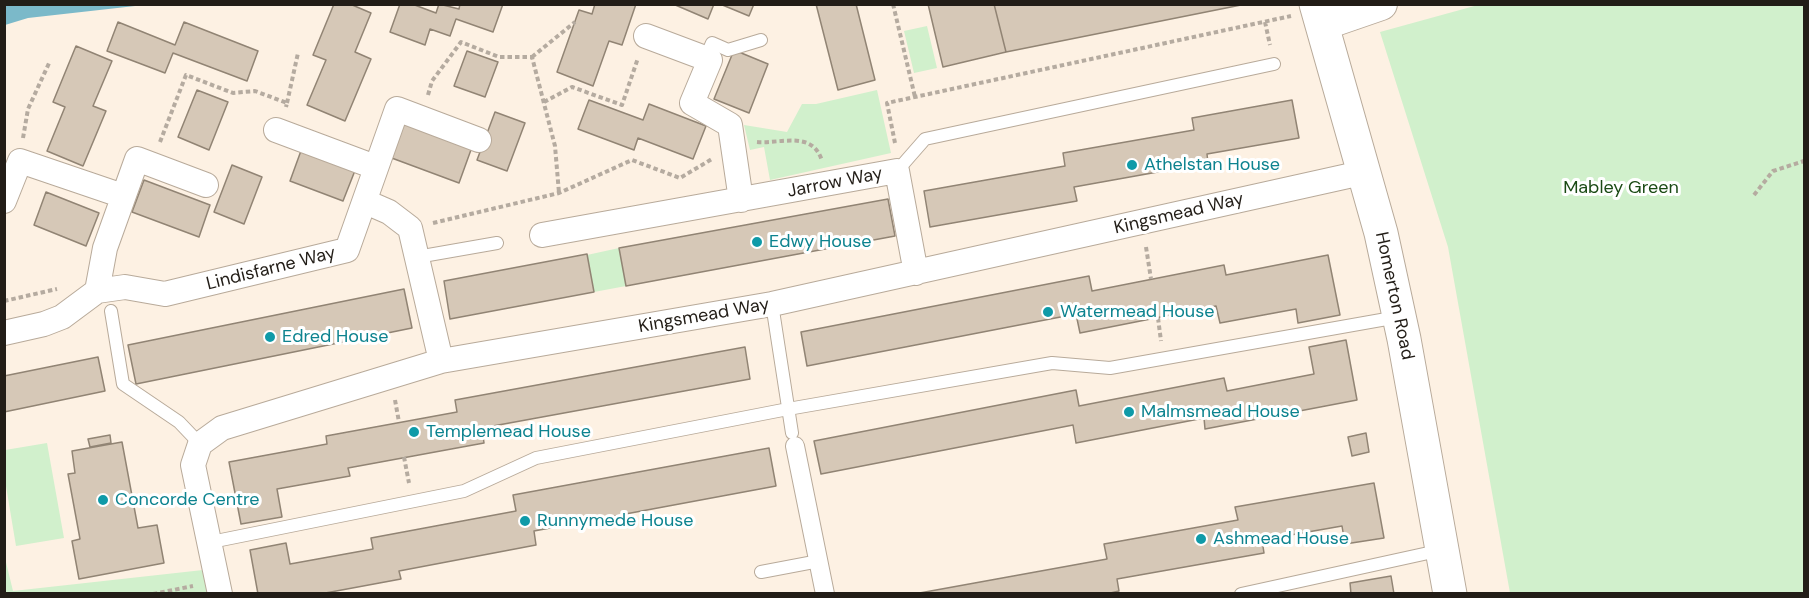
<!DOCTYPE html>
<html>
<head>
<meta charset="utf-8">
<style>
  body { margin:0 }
  #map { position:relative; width:1809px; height:598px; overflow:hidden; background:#fdf1e3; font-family:"DM Sans",sans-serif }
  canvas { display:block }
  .frame { position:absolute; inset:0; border:6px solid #221d17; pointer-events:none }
</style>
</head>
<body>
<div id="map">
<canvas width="1809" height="598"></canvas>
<div class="frame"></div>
</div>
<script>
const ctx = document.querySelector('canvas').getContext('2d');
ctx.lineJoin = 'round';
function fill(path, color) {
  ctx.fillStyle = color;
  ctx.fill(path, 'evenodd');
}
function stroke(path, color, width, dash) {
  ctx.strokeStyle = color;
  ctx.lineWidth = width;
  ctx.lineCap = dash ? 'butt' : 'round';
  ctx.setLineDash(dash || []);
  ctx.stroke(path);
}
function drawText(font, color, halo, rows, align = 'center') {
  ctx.font = font + ' "DM Sans",sans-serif';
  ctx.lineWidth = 6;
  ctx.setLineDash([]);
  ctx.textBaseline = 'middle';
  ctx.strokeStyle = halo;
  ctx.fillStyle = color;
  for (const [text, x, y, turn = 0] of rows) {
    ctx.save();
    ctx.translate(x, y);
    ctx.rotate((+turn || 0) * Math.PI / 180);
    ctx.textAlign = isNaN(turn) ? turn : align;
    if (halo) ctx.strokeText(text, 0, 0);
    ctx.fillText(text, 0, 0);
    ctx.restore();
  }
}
fill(new Path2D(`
  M1478,5H1804V593H1510L1448,247L1380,32Z
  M927,26L937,68L914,73L904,31Z
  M877,90L891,153L770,180L764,147L750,150L744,125L787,132L802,104H816Z
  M619,248L626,286L594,292L587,255Z
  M47,443L64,538L16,546L5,480V450Z
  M4,554L13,591L203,570L208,593H5Z`), '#d1f0cc');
fill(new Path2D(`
  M5,4H144V5L28,18L5,25Z`), '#7bb9c9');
const building = new Path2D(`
  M334,4H350L371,13L355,52L371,59L345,121L307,105L326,60L313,55Z
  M400,4H412L436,13L439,4L459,9L460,4H503L493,32L456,19L450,36L430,29L425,45L390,32Z
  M595,4H636L622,45L609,41L593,86L557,72L579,10L592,14Z
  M673,4H714L708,19Z
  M720,4H754L749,16Z
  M816,4H856L875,80L838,90Z
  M928,4H994L1006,52L943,67Z
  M994,4H1241V5L1006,52Z
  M118,22L175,45L184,22L258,51L247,81L173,53L165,73L107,51Z
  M76,46L112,61L93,106L106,111L83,166L47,151L65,107L53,102Z
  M734,50L768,64L749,113L714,99Z
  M467,51L498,62L485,97L454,86Z
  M197,90L228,102L209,150L178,137Z
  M589,100L643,120L649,104L706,126L693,159L638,138L634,150L578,129Z
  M1292,100L1299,138L1207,154L1208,163L1074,187L1077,201L930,227L924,191L1065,166L1063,153L1194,130L1192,118Z
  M495,112L525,123L507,171L477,160Z
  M402,122L472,147L459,183L389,157Z
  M302,148L356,168L343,201L290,181Z
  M232,165L262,177L244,224L214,212Z
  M144,180L210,205L199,237L132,212Z
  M46,192L99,213L86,246L34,225Z
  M888,199L895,236L626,286L619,248Z
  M587,254L594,292L450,319L444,281Z
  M1328,255L1340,315L1298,323L1296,309L1220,323L1216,306L1080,333L1076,314L807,366L801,332L1089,276L1092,291L1224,265L1226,275Z
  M404,289L412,328L136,384L128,345Z
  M1346,340L1357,400L1205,429L1204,418L1076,443L1073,425L821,474L814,441L1076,390L1079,406L1224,378L1227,391L1314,374L1309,347Z
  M745,347L750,379L482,428L484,443L348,468L350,476L277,489L282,517L241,524L229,462L327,444L326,436L457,412L455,400Z
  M98,357L105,391L4,412V376Z
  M1366,433L1369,452L1352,456L1348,437Z
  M110,435L111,443L90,447L88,439Z
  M122,442L138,528L157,525L164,563L79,579L72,541L80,539L68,474L75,473L72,451Z
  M769,448L776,486L534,531L536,545L399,571L401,579L320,594H258L250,550L286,543L290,564L373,549L371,538L516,511L513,495Z
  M1374,483L1384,538L1345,544L1342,526L1262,540L1264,553L1117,579L1119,591L1106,594H914L1107,559L1104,544L1238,520L1235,507Z
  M1391,576L1394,594H1351L1350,583Z`);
fill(building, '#d6c8b7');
stroke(building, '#918474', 1.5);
const service = new Path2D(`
  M705,59L712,43L728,50L761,40
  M897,171L925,139L1274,64
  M417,257L497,243
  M772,304L792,433
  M111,311L123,384L179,422L200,444
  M211,542L464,491L536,458L788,409L1052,363L1110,368L1398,317
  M761,572L819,561
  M1241,594L1442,550`);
const pedestrian = new Path2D(`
  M795,446L825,594`);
const minor = new Path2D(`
  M646,36L710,60L692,103L730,125L741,200
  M276,130L375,167
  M4,201L20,161L123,196
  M366,202L389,212L410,228L441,361
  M542,235L897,171L916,273
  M97,291L105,248L137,159L206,185
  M4,333L44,324L62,317L97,291L125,287L165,294L347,250L397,109L479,140
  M220,594L193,465L200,444L222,428L441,361L772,304L1366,172`);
const tertiary = new Path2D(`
  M1323,24L1381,4`);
const secondary = new Path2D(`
  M1316,4L1381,233L1404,339L1450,594`);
stroke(service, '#b8aa9a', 14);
stroke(pedestrian, '#b8aa9a', 20);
stroke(minor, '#b8aa9a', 26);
stroke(tertiary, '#b8aa9a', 34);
stroke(secondary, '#b8aa9a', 35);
stroke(new Path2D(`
  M893,4L915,97
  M1265,22L1270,45
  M532,57L575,22
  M428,95L432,81L461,42L499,57H532L555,146L559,193
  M544,102L572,87L622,105L638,58
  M287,103L298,53
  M23,138L28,109L50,61
  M160,142L186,75L233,93L255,91L287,103L286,107
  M757,142C780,144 813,130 822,161
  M895,143L887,103L1291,16
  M1754,195L1773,171L1804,161
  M433,223L559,193L632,160L680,178L712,159
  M1146,247L1151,279
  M4,301L57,289
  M1158,318L1161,341
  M395,400L399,422
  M404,457L409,483
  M153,594L193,586`), '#b5aba0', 4, [4.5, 3]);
stroke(service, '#fff', 12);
stroke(pedestrian, '#fff', 18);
stroke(minor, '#fff', 24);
stroke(tertiary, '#fff', 32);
stroke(secondary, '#fff', 33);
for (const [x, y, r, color] of [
  [1132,165,6,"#0f9aa8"],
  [757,242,6,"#0f9aa8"],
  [1048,312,6,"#0f9aa8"],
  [270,337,6,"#0f9aa8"],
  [1129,412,6,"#0f9aa8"],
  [414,432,6,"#0f9aa8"],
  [103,500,6,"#0f9aa8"],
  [525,521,6,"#0f9aa8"],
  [1201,539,6,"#0f9aa8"]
]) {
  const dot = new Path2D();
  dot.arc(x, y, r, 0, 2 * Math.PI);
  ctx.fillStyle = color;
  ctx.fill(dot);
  stroke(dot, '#fff', 2);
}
drawText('18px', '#0d838f', '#fff', [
  ["Athelstan House",1144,165],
  ["Edwy House",769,242],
  ["Watermead House",1060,312],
  ["Edred House",282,337],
  ["Malmsmead House",1141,412],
  ["Templemead House",426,432],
  ["Concorde Centre",115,500],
  ["Runnymede House",537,521],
  ["Ashmead House",1213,539]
], 'left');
drawText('18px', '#221d17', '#fff', [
  ["Jarrow Way",835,183,-11],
  ["Kingsmead Way",1179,214,-13],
  ["Lindisfarne Way",271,269,-14],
  ["Homerton Road",1394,296,78],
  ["Kingsmead Way",704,316,-10]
]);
drawText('18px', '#1a4a14', '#fff', [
  ["Mabley Green",1621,188]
]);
</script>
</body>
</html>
